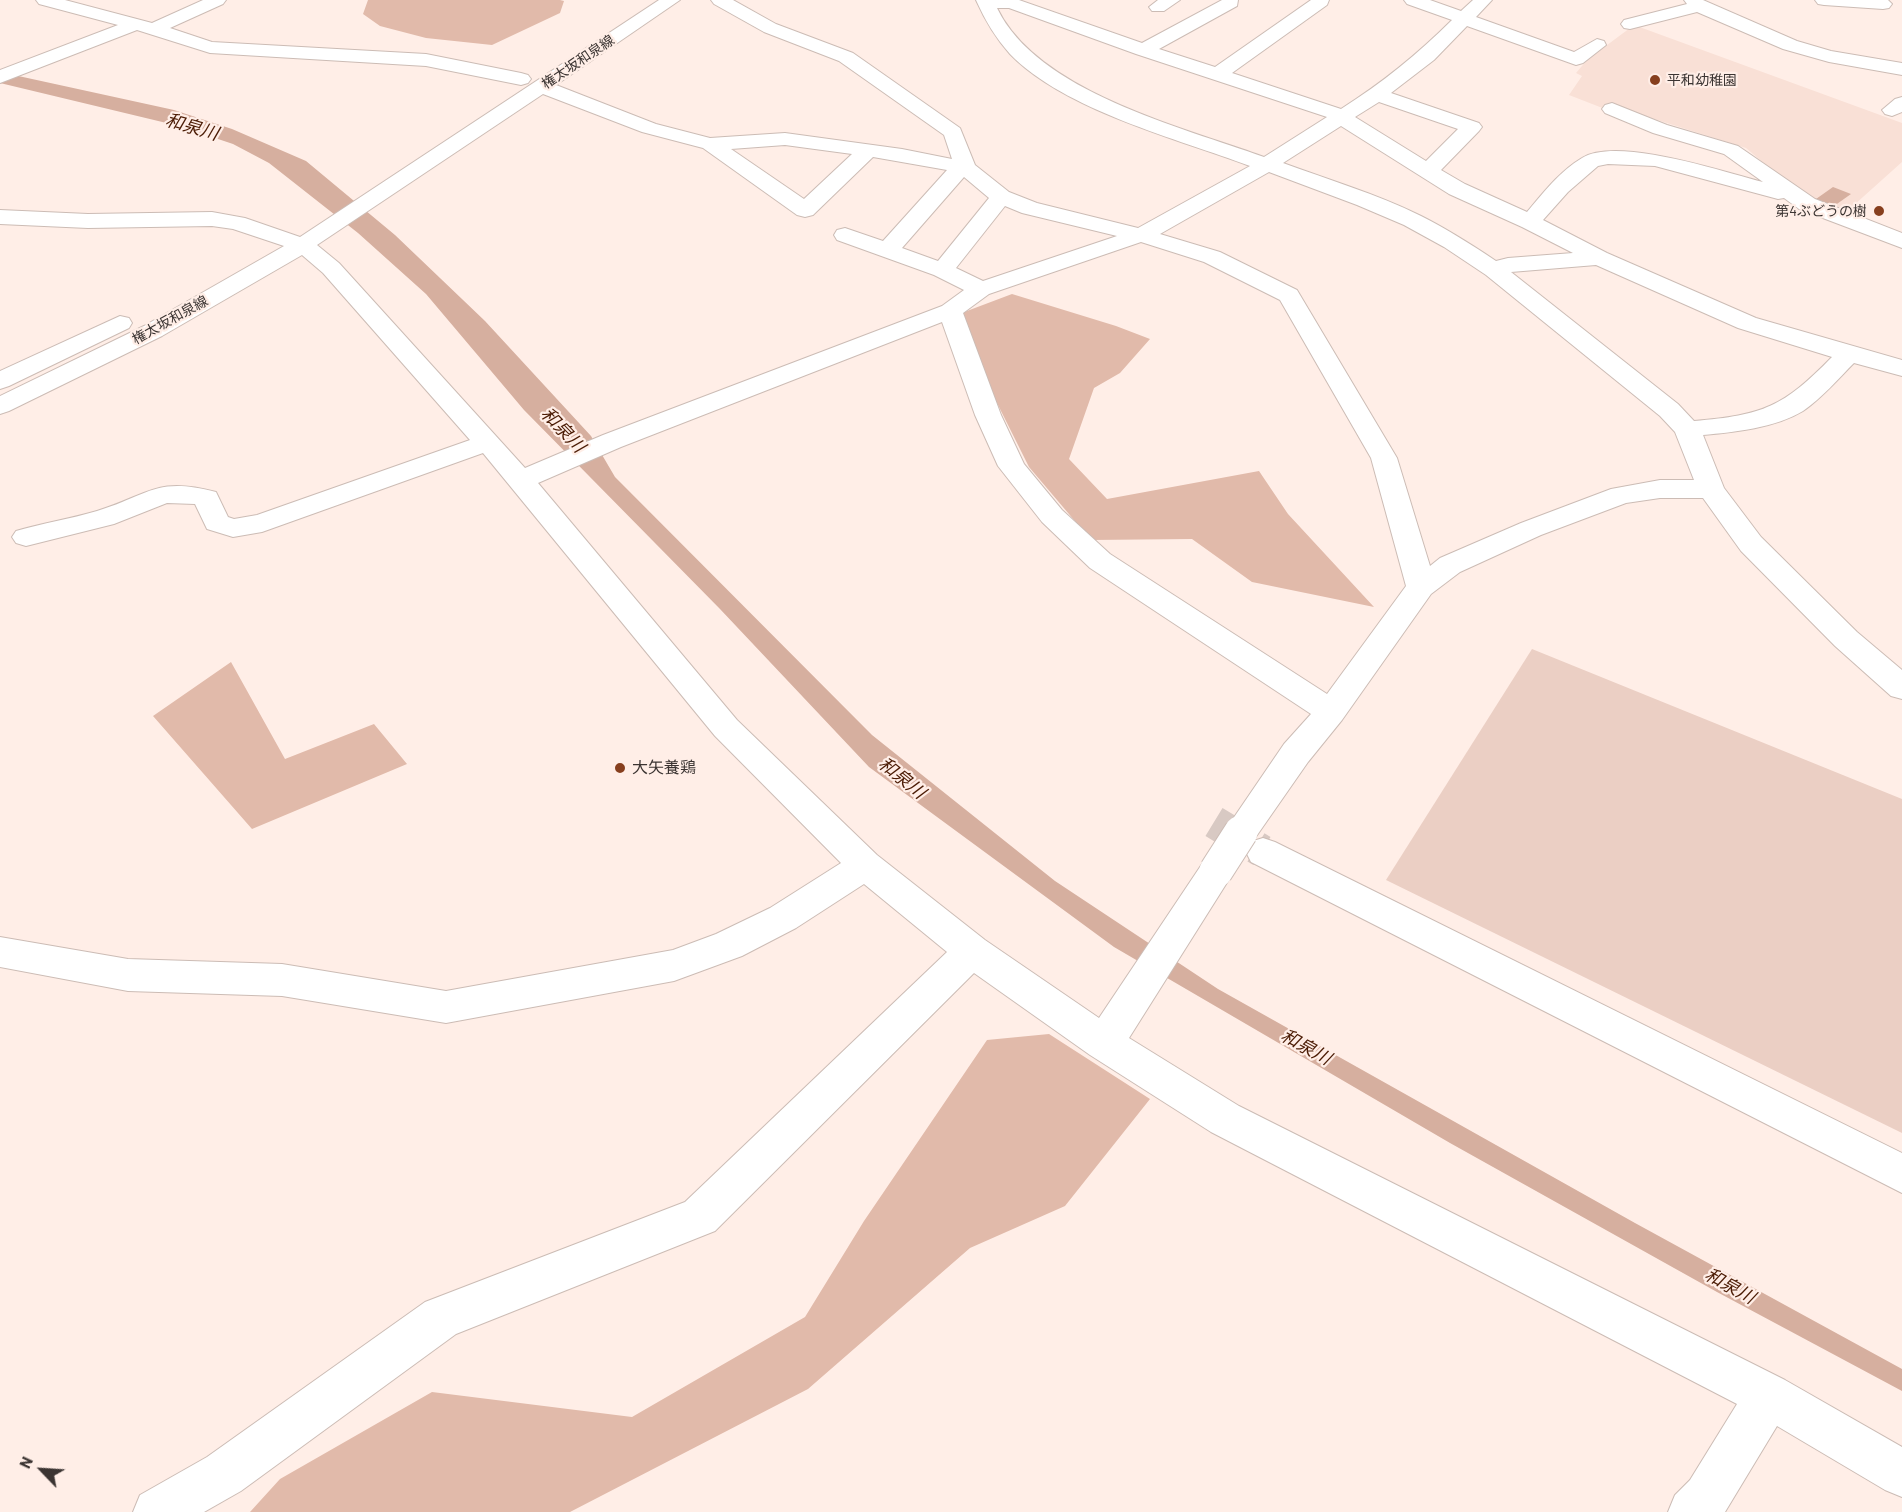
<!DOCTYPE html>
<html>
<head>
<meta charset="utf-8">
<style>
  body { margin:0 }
  #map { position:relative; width:1902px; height:1512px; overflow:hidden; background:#ffeee7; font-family:Barlow,sans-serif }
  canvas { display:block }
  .north { position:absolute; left:12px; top:1440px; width:60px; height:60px; -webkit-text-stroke:4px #ffeee7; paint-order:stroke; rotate:295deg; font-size:16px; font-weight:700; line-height:24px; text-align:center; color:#3b3432 }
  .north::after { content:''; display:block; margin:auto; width:21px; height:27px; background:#3b3432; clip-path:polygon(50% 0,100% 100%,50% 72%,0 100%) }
</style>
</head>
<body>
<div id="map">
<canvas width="1902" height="1512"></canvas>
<div class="north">N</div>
</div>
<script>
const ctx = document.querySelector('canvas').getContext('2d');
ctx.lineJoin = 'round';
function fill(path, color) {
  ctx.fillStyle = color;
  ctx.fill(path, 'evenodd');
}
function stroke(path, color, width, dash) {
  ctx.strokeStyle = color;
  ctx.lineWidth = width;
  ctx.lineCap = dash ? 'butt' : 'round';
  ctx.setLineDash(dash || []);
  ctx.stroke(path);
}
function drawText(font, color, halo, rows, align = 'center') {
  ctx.font = font + ' Barlow,"Noto Sans JP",sans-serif';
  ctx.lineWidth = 4.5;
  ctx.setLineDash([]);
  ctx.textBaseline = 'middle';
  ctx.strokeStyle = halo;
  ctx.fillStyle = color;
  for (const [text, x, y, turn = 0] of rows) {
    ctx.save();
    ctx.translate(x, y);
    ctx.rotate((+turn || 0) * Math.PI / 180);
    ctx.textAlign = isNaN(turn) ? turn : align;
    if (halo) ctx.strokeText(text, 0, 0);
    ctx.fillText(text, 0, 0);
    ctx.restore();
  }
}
fill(new Path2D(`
  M1634,25L1902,123V162L1844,214L1798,192L1746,148L1610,105L1605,109L1569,95L1582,76L1576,73L1587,60Z`), '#f9e0d6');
fill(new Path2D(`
  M1532,649L1902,799V1133L1386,880Z`), '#ebcfc4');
fill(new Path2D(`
  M368,0H560L564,1L560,13L492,45L426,38L380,26L363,14Z
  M1012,294L1116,326L1150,339L1120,373L1094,388L1069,459L1107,499L1259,471L1288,514L1374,607L1252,582L1192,539L1091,540L1029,467L993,395L959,314Z
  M231,662L285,759L374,724L407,764L252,829L153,716Z
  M1049,1034L1150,1099L1065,1206L970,1248L808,1389L570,1512H250L280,1479L432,1392L632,1417L805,1317L864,1221L987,1040Z`), '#e1baaa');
fill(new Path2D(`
  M0,72L174,110L232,129L306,161L395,235L485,321L591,436L615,477L872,735L1055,881L1218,989L1635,1223L1902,1369V1391L1717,1292L1450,1143L1114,947L869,767L720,609L524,410L426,294L358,233L269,163L233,144L179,126L0,83Z
  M1833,187L1851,194L1834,206L1816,199Z`), '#d6af9f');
stroke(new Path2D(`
  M1214,822L1262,851`), '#d8c9c3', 33, [33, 16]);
const minor = new Path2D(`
  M36,0H65L152,23L203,0H226L223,4L170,28L212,42L426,54L521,73L528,75L531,79L528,83L521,85L426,66L210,53L137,30L0,83V70L118,25L39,4Z
  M659,0H680L556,85L656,124L710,138L785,133L902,149L952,159L944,135L839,61L764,32L714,4L711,0H733L776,24L853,53L960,128L975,165L1009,192L1037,203L1138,228L1250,166C1178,139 1064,110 1010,54C995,37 985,20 976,0H1019L1142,43L1222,0H1238L1237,6L1159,49L1215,67L1311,0H1329L1327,5L1232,73L1341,109C1382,83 1418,54 1452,20L1407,4L1404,0H1430L1461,11L1473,0H1492L1476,17L1574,52L1597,39L1604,41L1606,45L1583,63L1576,65L1467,26L1434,60L1391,93L1479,123L1482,127L1479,131L1441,170L1465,184L1527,212C1543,193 1560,171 1582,158C1617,136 1724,172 1763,182L1724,154L1653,133L1605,113L1602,109L1605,105L1612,103L1667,125L1738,146L1815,199L1902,233V248L1799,209L1784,198L1778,199L1655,166L1608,164L1598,166L1568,192L1543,220L1607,253L1756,318L1902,360V376L1854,363C1838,379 1822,398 1803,411C1775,428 1735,432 1703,435L1724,488L1761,537L1857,632L1902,670V699L1891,696L1835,646L1741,551L1703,498H1660L1626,503L1541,535L1460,572L1431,594L1342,720L1308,762L1253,841L1263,838L1275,842L1902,1153V1193L1251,862L1246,852L1251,842L1241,845L1229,842L1224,832L1284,744L1311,714L1090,568L1042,522L998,466L975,415L942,322L621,447L538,483L737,720L877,855L985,940L1099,1018L1204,861L1216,857L1228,861L1234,871L1228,881L1129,1038L1239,1106L1785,1380L1902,1447V1497L1885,1490L1777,1426L1725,1512H1668L1675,1495L1690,1480L1737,1404L1211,1132L1090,1055L974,973L715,1231L456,1334L241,1491L204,1512H133L140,1495L207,1457L425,1302L685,1202L947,952L864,884L796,928L742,956L674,981L446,1023L282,996L128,991L0,967V937L128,959L282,964L446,991L673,950L716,934L770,908L841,863L715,736L483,453L262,532L233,537L207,529L195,504L167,503L114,524L26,546L16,543L12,537L16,531C43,523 70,519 97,511C149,495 156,476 216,492L228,517L234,519L257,515L470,440L323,273L302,255L162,336L9,411L0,414V396L144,326L284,246L233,229L212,226L88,228L0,224V210L88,214L212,212L245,218L300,237ZM997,8H1009L1136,54L1327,117L1264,157C1182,127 1037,92 997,8ZM543,94L642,132L703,148L797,215L805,217L813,215L873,157L947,170L883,241L845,228L837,230L834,235L837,240L934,275L964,290L942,306L603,435L525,468L339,263L317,245ZM1379,102L1458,129L1426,161L1355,117ZM1341,126L1449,194L1522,227L1573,253L1508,258L1496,261C1472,245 1447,229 1421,216C1377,194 1329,180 1283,163ZM785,145L852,154L804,199L731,149ZM1269,172L1357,205L1404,225L1444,247L1486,275L1660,416L1675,432L1694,480H1660L1611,489L1521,523L1440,558L1430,566L1397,458L1297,290L1220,252L1160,234ZM964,177L989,198L938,261L902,248ZM1005,206L1022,213L1117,236L983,281L956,268ZM1141,242L1204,262L1280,300L1371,458L1406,586L1327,694L1110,554L1062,510L1024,464L1001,415L963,313L989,294ZM1596,265L1738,328L1832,357C1783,407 1764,415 1694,421L1678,404L1511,272Z
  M1158,0H1180L1164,11H1152L1149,7Z
  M1684,0H1703L1797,41L1831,51L1902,63V75L1829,62L1783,49L1697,12L1630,29L1624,28L1621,24L1624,20L1687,4Z
  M1815,0H1888L1892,4L1889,8L1883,9L1824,5L1818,4Z
  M1902,97V112L1892,116L1885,114L1882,110L1895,99Z
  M120,316L129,318L132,323L129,328L9,386L0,389V371Z`);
stroke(minor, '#ccbcb5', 2);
fill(minor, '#fff');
const minorBridge = new Path2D(`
  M1216,871L1241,832`);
stroke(minorBridge, '#ccbcb5', 35, []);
stroke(minorBridge, '#fff', 33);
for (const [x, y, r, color] of [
  [1655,80,6,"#873f1e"],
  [1879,211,6,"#873f1e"],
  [620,768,6,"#873f1e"]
]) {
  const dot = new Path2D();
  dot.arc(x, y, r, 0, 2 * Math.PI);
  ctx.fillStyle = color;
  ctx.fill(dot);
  stroke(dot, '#ffeee7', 2);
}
drawText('14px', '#3b3432', '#ffeee7', [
  ["権太坂和泉線",578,62,-34],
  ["権太坂和泉線",170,320,-29]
]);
drawText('14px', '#3b3432', '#ffeee7', [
  ["平和幼稚園",1667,80],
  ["第4ぶどうの樹",1867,211,"right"]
], 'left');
drawText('16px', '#3b3432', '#ffeee7', [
  ["大矢養鶏",632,768]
], 'left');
drawText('italic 18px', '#4b1b04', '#ffeee7', [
  ["和泉川",192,127,16],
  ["和泉川",563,430,46],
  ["和泉川",902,778,39],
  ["和泉川",1306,1047,29],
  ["和泉川",1730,1286,29]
]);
</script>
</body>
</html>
